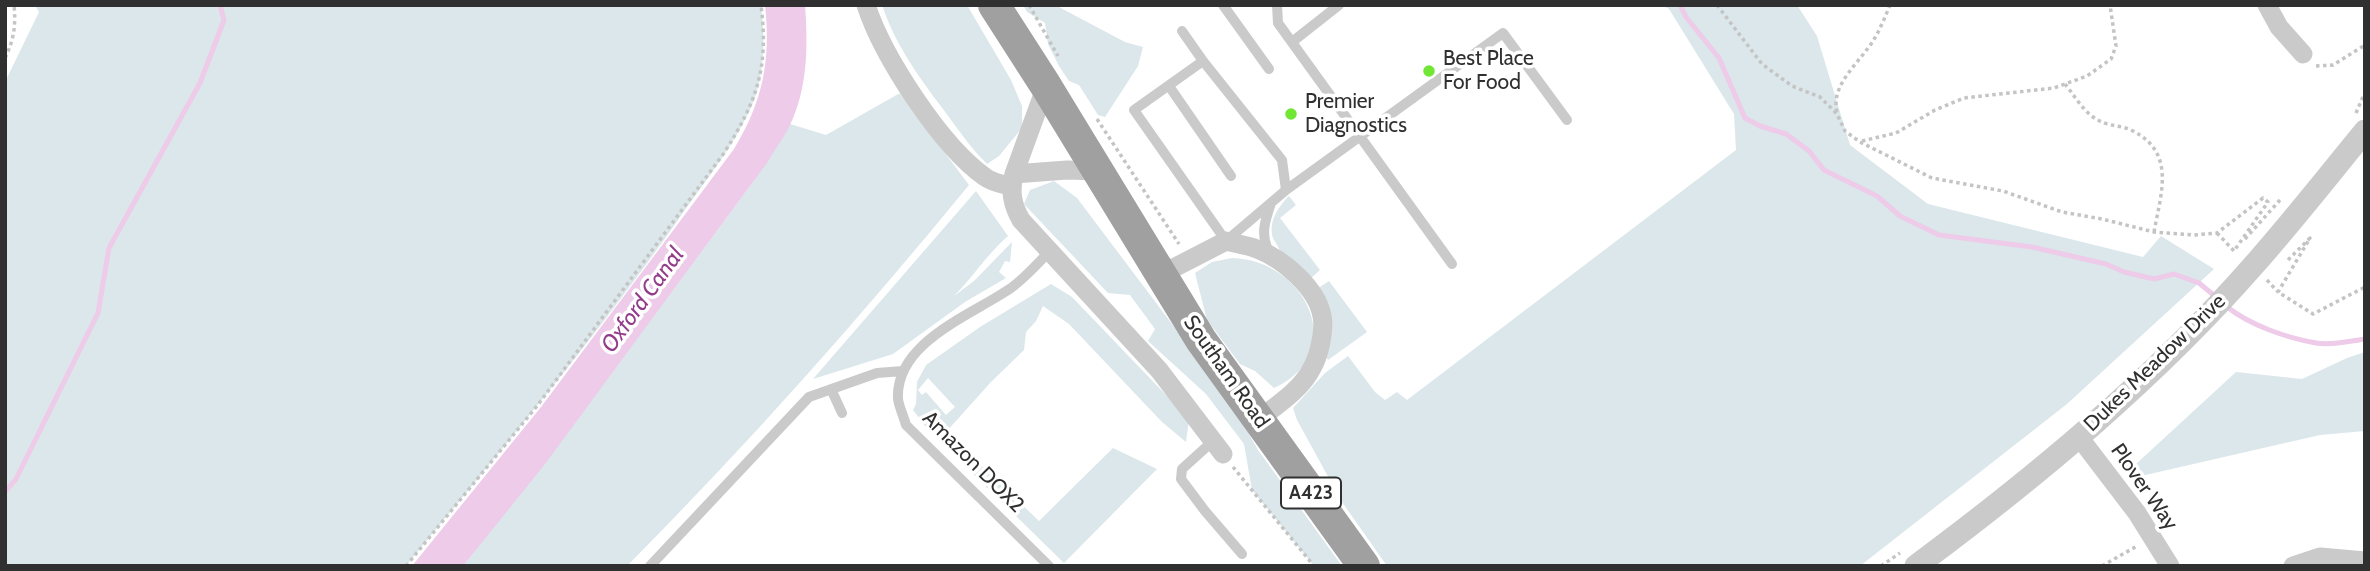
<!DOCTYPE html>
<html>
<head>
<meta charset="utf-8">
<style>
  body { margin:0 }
  #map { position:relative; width:2370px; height:571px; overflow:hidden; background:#fff; font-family:Cabin,sans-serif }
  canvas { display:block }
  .frame { position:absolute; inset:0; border:7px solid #303030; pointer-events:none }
</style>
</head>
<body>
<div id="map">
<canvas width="2370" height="571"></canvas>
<div class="frame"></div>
</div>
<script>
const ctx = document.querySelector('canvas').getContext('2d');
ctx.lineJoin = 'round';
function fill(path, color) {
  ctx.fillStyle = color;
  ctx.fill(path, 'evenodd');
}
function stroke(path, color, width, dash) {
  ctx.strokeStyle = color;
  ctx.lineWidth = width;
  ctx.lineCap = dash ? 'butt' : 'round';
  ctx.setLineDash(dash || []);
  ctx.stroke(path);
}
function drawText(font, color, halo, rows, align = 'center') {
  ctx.font = font + ' Cabin,sans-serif';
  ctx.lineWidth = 7;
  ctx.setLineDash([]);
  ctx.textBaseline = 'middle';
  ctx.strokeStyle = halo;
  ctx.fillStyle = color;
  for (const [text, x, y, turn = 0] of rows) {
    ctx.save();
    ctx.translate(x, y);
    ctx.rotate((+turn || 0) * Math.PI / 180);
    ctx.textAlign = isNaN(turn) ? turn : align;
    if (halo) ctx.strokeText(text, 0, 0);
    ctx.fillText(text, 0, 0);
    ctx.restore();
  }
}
fill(new Path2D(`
  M35,5H761C765,35 765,71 754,100C737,143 704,182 678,220C594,340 499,453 406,566H5V82L39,12Z
  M882,5H967L1011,80L1022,106V128L999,156L987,164C970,147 957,128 943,109C918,76 895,44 882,5Z
  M1023,5H1055L1125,42L1143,47L1138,66L1105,117L1098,115L1079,85L1069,81L1059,66L1048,44L1045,23L1027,12Z
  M1662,5H1797L1817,36L1850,145L1928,204L2143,257L2161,236L2214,269L2067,404L1860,566H1387L1342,502L1297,420L1293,408L1325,373L1348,356L1375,392L1385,400L1397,392L1407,400L1736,150L1734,114L1669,9Z
  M900,93L969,185C861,317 748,444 627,566H463L611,374L750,186L790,124L826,135Z
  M1054,181L1077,198L1169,320L1240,418L1258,450L1342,566H1314L1252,490L1244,444L1206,394L1148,341L1155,329L1130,295L1108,293L1024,204L1030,190Z
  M976,191L1008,236C988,253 973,277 954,296L974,281L1012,242L1010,262L1005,261L999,272L1006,278L965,302L893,354L813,379Z
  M1289,196L1296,205L1280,218L1320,270L1310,279L1280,253C1279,246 1276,244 1273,238C1268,222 1278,207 1289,196Z
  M1232,258C1307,260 1350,354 1274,388L1255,371L1240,364L1207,320L1195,273L1212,262Z
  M1329,281L1367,332L1328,360L1326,357L1317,289Z
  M1051,284L1072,297L1189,419L1186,442L1162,422L1069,324L1043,306L1036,321L1026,332L1024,350L991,382L946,432L1039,521L1113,448L1157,469L1064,563L929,431L913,410L916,404L917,382L926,365L980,327ZM928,378L955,407L946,415L926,392L922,395L918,390Z
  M2365,352V431L2320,435L2141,476L2136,464L2236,372L2302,379L2347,358Z`), '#dbe7ea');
fill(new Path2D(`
  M765,5H805C808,45 808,88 790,125C784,138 774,150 767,163L545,464L463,566H412L541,407L734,149C763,101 771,61 765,5Z`), '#edcbe9');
stroke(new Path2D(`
  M1680,5L1686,17L1719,58L1745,118L1760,126L1786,134L1809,151L1824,170L1877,196L1900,216L1939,235L2032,247L2106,264L2124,272L2154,279L2174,274L2199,283L2216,297
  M2226,306C2249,325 2287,338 2316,343C2331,346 2350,341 2365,339
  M5,492L16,479L98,313L109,248L200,83L224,20L220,5`), '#edcbe9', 5);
stroke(new Path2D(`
  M1029,5L1058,56
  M1717,5L1762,64L1792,86L1820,97L1837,114L1845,131L1860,142L1932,178L2003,191L2062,212L2102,219L2154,232L2194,235L2217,233L2263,198L2268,202L2234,251
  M5,58C14,40 16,25 14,5
  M2316,66L2333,65L2365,45
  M2065,84C2074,95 2082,109 2093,117C2108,128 2120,124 2133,131C2176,153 2161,193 2154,232
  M1837,112C1830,85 1860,62 1873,41C1880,30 1885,17 1890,5
  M2356,113L2365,92
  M1097,119L1179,244
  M1862,141L1896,133L1935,110L1964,98L2054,88L2087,76L2111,59L2116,46L2110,5
  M2217,233L2236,253
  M2245,239L2280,200
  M2288,260L2310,238L2278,292L2313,314L2365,287
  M2267,280L2277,291
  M1233,467L1314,566
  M406,566L537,406L724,153C757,101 769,68 761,5
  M1881,566L1900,553
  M2102,566L2137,546`), '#c4c4c4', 3.5, [3.5, 3.5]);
stroke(new Path2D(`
  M1223,5L1269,69
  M1277,5L1278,23L1452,264
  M1182,31L1203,61
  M1292,42L1339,5
  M1169,86L1231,176
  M1286,190L1282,160L1203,61L1134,110L1226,241L1286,190L1503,33L1567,120
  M1269,252C1260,234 1265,221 1271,203
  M831,389L842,413
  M1213,441L1182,469L1181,479L1205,511L1242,554
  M650,566L809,397L877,373L903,371
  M1049,566L906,425C904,417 899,407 898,399C895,342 972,315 1011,288C1025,278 1037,264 1050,251`), '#cacaca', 10);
stroke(new Path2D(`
  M866,5C883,57 941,146 985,177C993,183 1002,184 1011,186
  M2267,5L2279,27L2303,54
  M1046,86L1014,174C1010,192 1012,204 1021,220L1159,370L1223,454
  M1014,174L1067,170L1098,171
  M1162,274L1226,241C1236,244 1247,245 1257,249C1283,259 1317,288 1322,316C1325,330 1319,356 1312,368C1301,390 1277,405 1258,420
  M2079,437L2137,513L2170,566
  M2293,566L2320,557L2365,561`), '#cacaca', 19);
stroke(new Path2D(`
  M1916,566C2036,477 2154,379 2253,266C2292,222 2328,176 2365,131`), '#cacaca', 23);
stroke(new Path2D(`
  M994,5L1046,86L1201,340L1364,566`), '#a0a0a0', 32);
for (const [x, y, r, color] of [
  [1429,71,7,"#72e634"],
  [1291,114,7,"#72e634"]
]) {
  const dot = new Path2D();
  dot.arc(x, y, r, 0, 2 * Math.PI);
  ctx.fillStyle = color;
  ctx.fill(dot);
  stroke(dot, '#fff', 2.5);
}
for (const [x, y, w] of [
  [1311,493,60]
]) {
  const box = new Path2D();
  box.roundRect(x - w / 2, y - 15.5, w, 31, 5);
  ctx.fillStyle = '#fff';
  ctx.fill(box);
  stroke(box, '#303030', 2);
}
drawText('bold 19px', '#303030', null, [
  ["A423",1311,493]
]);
drawText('21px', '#303030', '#fff', [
  ["Best Place",1443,59],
  ["For Food",1443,83],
  ["Premier",1305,102],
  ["Diagnostics",1305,126]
], 'left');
drawText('21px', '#303030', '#fff', [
  ["Dukes Meadow Drive",2155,363,-44],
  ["Southam Road",1226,372,55],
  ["Amazon DOX2",973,462,45],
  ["Plover Way",2144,487,55]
]);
drawText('italic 23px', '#933d8a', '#fff', [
  ["Oxford Canal",643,300,-54]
]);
</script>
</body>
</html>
